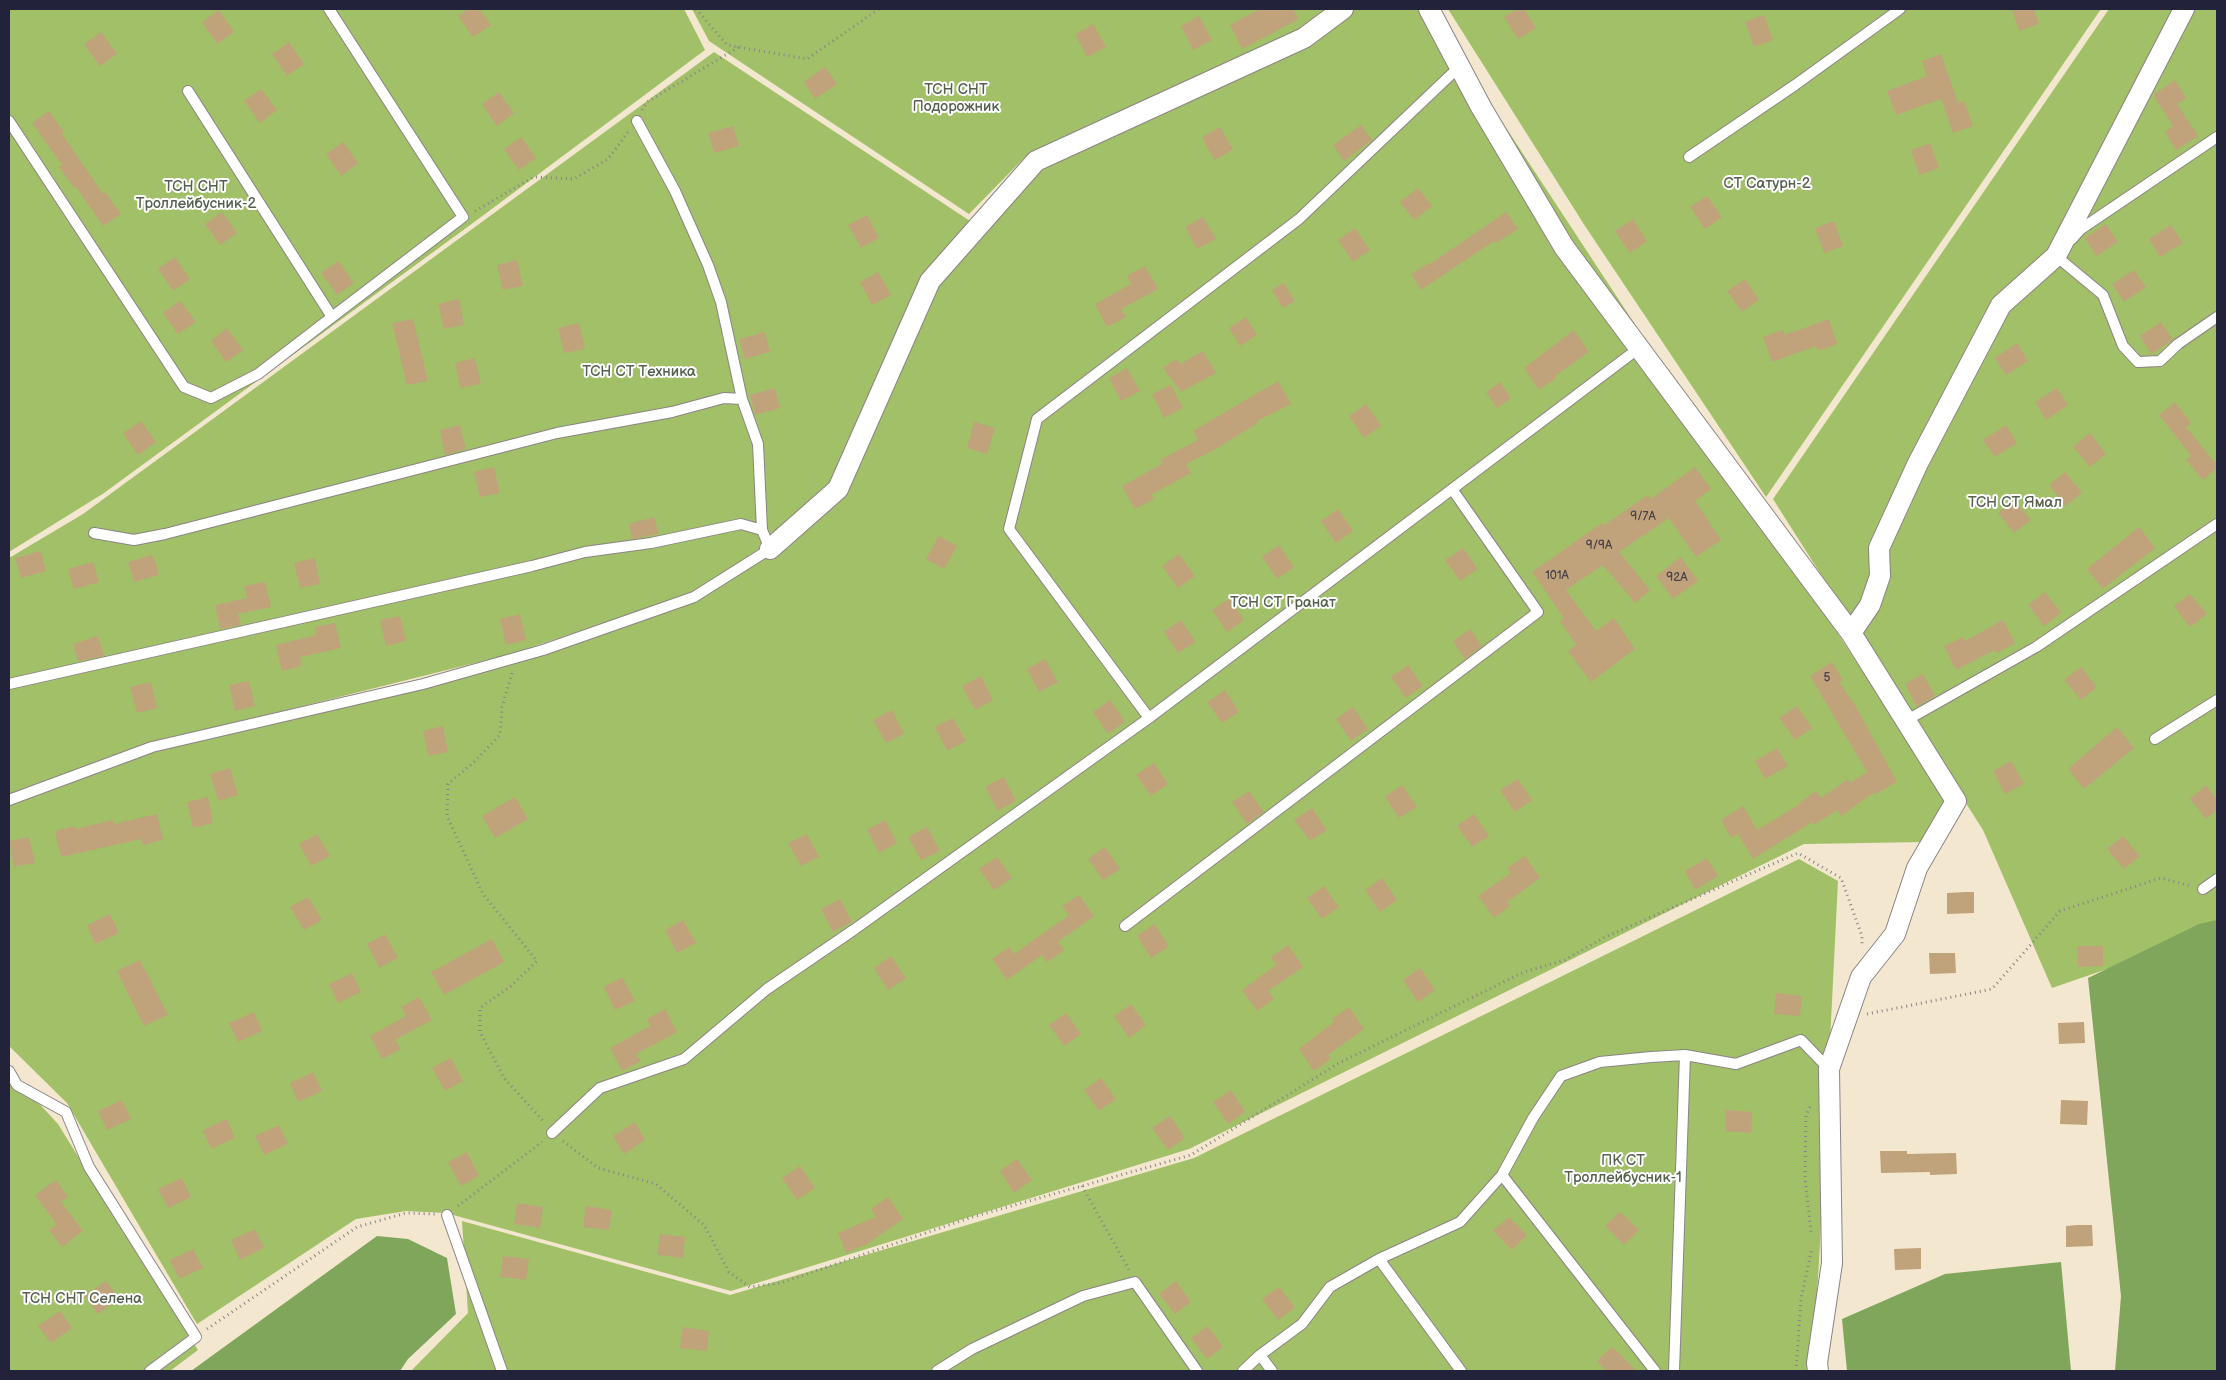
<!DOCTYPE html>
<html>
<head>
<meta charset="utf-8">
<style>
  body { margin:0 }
  #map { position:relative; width:2226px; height:1380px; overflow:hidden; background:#f3e7cf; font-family:"Balsamiq Sans",sans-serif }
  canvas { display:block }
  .frame { position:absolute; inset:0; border:10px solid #22223b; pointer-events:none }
</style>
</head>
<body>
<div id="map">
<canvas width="2226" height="1380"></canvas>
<div class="frame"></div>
</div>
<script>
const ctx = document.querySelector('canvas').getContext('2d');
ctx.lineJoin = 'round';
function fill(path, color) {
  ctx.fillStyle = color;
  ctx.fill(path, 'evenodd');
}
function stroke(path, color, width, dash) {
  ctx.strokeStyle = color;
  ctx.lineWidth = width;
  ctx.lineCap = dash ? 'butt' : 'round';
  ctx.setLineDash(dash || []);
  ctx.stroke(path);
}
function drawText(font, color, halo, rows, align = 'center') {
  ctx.font = font + ' "Balsamiq Sans",sans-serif';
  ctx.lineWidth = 4;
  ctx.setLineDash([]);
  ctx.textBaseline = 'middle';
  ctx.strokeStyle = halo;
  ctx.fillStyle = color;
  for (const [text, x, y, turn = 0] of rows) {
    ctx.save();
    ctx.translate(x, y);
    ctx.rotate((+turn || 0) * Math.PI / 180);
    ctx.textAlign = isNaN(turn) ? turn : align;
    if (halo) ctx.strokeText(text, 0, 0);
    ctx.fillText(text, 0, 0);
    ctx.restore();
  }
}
fill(new Path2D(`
  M9,9H684L705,50L477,220L104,493L9,552Z
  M692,9H1335L1301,34L1025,157L969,214L709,41Z
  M1353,9H1428L1949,803L1925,842L1804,844L1189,1149L731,1291L446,1213L406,1211L356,1219L197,1324L67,1103L9,1046V806L157,751L524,661L699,600L842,494L935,284L1038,165L1306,43Z
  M1448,9H2101L1766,497L1585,226Z
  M2109,9H2217V931L2052,988L1983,830L1773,499Z
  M714,52L970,221L834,482L771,541L691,594L511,654L219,727L9,795V558L83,514Z
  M1799,859L1838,881L1819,1262L1812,1371H411L468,1313L462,1221L730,1295L1194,1158Z
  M9,1071L58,1124L198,1350L170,1371H9Z`), '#a1c068');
fill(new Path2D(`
  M2217,920V1371H2115L2121,1296L2088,978L2199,924Z
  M377,1236L408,1239L447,1258L456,1314L408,1359L400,1371H191Z
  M2061,1262L2071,1371H1847L1842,1319L1945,1274Z`), '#80a65c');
fill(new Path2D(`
  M468,9H479L491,25L473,37L458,16Z
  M1260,9H1293L1299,19L1242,49L1230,25Z
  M1517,9H1524L1536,28L1518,39L1504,17Z
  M2012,9H2034L2039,24L2019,31Z
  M219,10L234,32L217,44L202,22Z
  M1764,15L1773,40L1754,47L1745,22Z
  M1199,16L1212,40L1193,50L1181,26Z
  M1093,24L1106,47L1087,57L1075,34Z
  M101,32L117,54L100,66L84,44Z
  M289,42L304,64L287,76L272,54Z
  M1941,54L1958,103L1964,101L1973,126L1953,133L1941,99L1896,115L1887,91L1927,76L1922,61Z
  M825,67L837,84L815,99L804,82Z
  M2175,80L2186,98L2177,104L2198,136L2176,150L2165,132L2173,126L2153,95Z
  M261,89L277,110L260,123L244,101Z
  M499,92L514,113L497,126L482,104Z
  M49,111L64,132L62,134L103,194L105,192L121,214L103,226L76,187L74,188L59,167L62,165L32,123Z
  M1361,125L1372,140L1344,161L1333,145Z
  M733,126L739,146L714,153L708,133Z
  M1220,127L1233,150L1214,160L1202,137Z
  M521,137L536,158L519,170L504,149Z
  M343,142L358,163L341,176L326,154Z
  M1930,143L1939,168L1919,175L1911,150Z
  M1418,188L1432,206L1414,220L1400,202Z
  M1707,196L1722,217L1705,229L1690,207Z
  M222,212L237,233L220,245L205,224Z
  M1506,212L1518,229L1496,243L1494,241L1421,290L1411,274L1429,263L1430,264Z
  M867,215L879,238L861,248L848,225Z
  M1203,217L1216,239L1197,249L1185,227Z
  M1633,219L1647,241L1630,253L1615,231Z
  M1834,221L1843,246L1824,253L1815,228Z
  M2106,224L2118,242L2096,256L2085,238Z
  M2171,225L2183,243L2160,257L2149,239Z
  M1355,228L1370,250L1353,262L1338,240Z
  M175,257L190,279L173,291L158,269Z
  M517,260L523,286L503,290L497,265Z
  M338,261L354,283L337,295L321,273Z
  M1145,266L1158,289L1121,309L1126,317L1107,327L1095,304L1131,284L1127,276Z
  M2134,270L2146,287L2124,302L2112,284Z
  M878,272L891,295L872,305L860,282Z
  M1745,279L1759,300L1742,312L1727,291Z
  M1284,283L1295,301L1283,308L1272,290Z
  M459,299L464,325L444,329L438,304Z
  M180,301L196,322L178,334L163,313Z
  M1246,317L1257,335L1240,346L1229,328Z
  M413,319L428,381L407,385L392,323Z
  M1829,319L1837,344L1818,351L1816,346L1772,362L1763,337L1783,330L1785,335Z
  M2161,322L2173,340L2151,354L2140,336Z
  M579,323L585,349L564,353L558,328Z
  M227,328L243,350L226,362L211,341Z
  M1574,330L1589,352L1555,376L1556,378L1539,390L1524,368Z
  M765,332L770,352L745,359L739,339Z
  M2017,343L2028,361L2006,375L1995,358Z
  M1203,351L1216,373L1181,392L1163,368L1176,359L1180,364Z
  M475,358L481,384L460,388L455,363Z
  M1127,368L1140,391L1121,401L1109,378Z
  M1278,381L1291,404L1257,421L1258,423L1214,450L1186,464L1191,473L1151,495L1154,499L1135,509L1122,486L1162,464L1160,460L1198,440L1193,431Z
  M1500,382L1511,398L1497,408L1486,392Z
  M1171,385L1183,408L1164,418L1152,394Z
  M775,388L780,408L755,415L750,395Z
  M2057,388L2068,405L2046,420L2035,402Z
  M2175,402L2191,423L2186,427L2217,465V468L2203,480L2186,460L2191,456L2159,415Z
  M1366,404L1381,426L1364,438L1349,416Z
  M141,421L156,442L138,455L123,433Z
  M974,422L995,428L987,454L967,448Z
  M460,425L466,449L445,455L440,430Z
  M2006,425L2017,443L1995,457L1983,440Z
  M2090,433L2106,454L2090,467L2073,447Z
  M494,467L500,493L480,497L474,472Z
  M1695,467L1711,489L1695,501L1721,540L1696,557L1669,518L1619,552L1650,590L1635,603L1603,565L1566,590L1596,631L1614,618L1635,649L1591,682L1568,651L1576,645L1560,621L1564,618L1532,572L1602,523L1604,525L1648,495L1651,499Z
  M2065,472L2082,493L2065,506L2049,485Z
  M2014,500L2031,520L2014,533L1998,513Z
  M1338,509L1353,531L1336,543L1321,521Z
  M654,517L659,534L632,539L629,524Z
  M2139,527L2155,548L2103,589L2087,569Z
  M939,536L957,546L944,569L926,559Z
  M1279,545L1294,567L1277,579L1262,557Z
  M1463,548L1478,569L1460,581L1445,560Z
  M41,551L46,571L21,578L15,558Z
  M1179,554L1195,576L1178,588L1162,566Z
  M153,555L159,575L134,582L128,562Z
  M1681,557L1698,581L1673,599L1656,576Z
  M315,558L320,584L300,588L294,563Z
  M93,562L99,582L74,589L68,569Z
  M265,582L271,607L238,614L241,625L220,629L215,605L247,598L244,586Z
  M2045,592L2061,613L2044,626L2028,605Z
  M2190,594L2207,614L2190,627L2174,606Z
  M1230,598L1244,620L1227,632L1212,610Z
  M520,614L526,640L506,645L500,619Z
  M400,616L406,641L386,646L380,620Z
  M1181,620L1196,642L1178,653L1164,632Z
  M2003,620L2015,643L1997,653L1995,650L1956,670L1944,646L1963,637L1965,641Z
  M335,623L341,648L300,657L302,666L282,671L276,645L316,635L315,627Z
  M1470,629L1482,646L1465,659L1453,641Z
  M98,636L104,656L78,661L73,644Z
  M1045,659L1058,682L1039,692L1027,669Z
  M1832,662L1843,680L1839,682L1856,707L1897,782L1874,795L1873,793L1841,816L1837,810L1814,825L1812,822L1753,859L1738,834L1731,838L1721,820L1743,806L1757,830L1800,804L1799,803L1816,791L1821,798L1848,779L1850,783L1867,772L1810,676Z
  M1408,665L1423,686L1406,698L1391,677Z
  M2081,667L2097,687L2081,700L2064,680Z
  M1923,674L1935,696L1917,707L1905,684Z
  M981,676L993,700L975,710L962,686Z
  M249,681L255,706L235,711L229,685Z
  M151,682L157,708L137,713L130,687Z
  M1225,690L1239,712L1222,723L1207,702Z
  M1110,700L1125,722L1108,734L1093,712Z
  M1797,706L1812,728L1795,740L1779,718Z
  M1353,707L1368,729L1351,741L1336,719Z
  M892,710L904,734L886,743L873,720Z
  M953,718L966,741L947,751L935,727Z
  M443,726L448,752L428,756L423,731Z
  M2117,727L2134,748L2084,789L2068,769Z
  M1777,748L1788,766L1765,779L1755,761Z
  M2011,761L2024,784L2005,794L1993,771Z
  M1154,763L1168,784L1151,796L1136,775Z
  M230,768L238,795L218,801L210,774Z
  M1004,777L1016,801L998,811L985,787Z
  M1518,779L1532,800L1515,812L1500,790Z
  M1402,785L1417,807L1399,818L1385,797Z
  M2206,785L2217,800V810L2206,819L2190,799Z
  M1249,791L1264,812L1247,824L1232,802Z
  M208,797L213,823L193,828L187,802Z
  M515,797L528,819L495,838L482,816Z
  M1312,808L1327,830L1310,841L1294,820Z
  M157,814L163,840L143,845L141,839L61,857L55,831L75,826L76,829L113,820L114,824Z
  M1474,814L1489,836L1472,847L1457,826Z
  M885,820L897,843L879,853L867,830Z
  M927,827L940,851L921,860L908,837Z
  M317,834L330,856L311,866L299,844Z
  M807,834L819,857L801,866L788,843Z
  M2123,836L2140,856L2124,869L2107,849Z
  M29,837L35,863L14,867L9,841Z
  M1105,847L1120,869L1103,880L1088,859Z
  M1525,856L1540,878L1507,902L1510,906L1494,918L1478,896L1511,873L1507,868Z
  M997,857L1012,878L994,890L979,869Z
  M1707,858L1718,876L1695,890L1685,871Z
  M1382,878L1397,900L1380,912L1365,890Z
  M1324,886L1339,907L1322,919L1307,898Z
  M1966,892H1974V913L1947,914V893Z
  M1079,895L1094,916L1058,942L1064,950L1056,956L1047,962L1042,955L1007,980L992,959L1009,947L1014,954L1069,915L1062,906Z
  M308,897L322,920L304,930L290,907Z
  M840,899L852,922L833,932L821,909Z
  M110,914L119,933L95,944L87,925Z
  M683,920L696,943L677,953L665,930Z
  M1154,924L1169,946L1151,958L1137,936Z
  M385,934L398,958L379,968L367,944Z
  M492,939L504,962L444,995L431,972Z
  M1288,945L1303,967L1268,991L1274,999L1257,1011L1242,990L1276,965L1271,957Z
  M2077,946H2103V966L2078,967Z
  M1929,953H1955L1956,973L1930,974Z
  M891,956L906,978L888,990L874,968Z
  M140,960L168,1015L144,1026L117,971Z
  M1420,968L1435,990L1418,1002L1403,980Z
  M352,973L361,992L338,1003L329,984Z
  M622,977L635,1001L615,1010L604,987Z
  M1776,993L1802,996L1800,1016L1774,1014Z
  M419,997L432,1020L395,1040L401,1049L382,1059L370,1036L406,1016L401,1007Z
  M1131,1004L1146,1025L1129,1038L1114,1016Z
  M1349,1007L1364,1029L1328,1055L1331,1059L1314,1071L1299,1049L1334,1022L1332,1019Z
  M665,1009L677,1032L636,1054L641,1061L622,1071L610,1048L650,1026L647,1019Z
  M254,1012L262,1031L238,1042L229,1023Z
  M1066,1013L1081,1034L1064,1046L1049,1025Z
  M2084,1022L2085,1043L2059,1044L2058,1023Z
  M451,1058L463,1081L445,1091L432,1068Z
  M313,1072L322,1091L298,1102L290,1083Z
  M1101,1078L1116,1099L1099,1111L1084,1090Z
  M1231,1090L1245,1112L1228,1124L1213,1102Z
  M122,1100L131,1119L107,1130L98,1111Z
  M2061,1100L2088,1101L2087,1125L2060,1124Z
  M1726,1110L1752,1112L1751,1133L1725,1131Z
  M1170,1116L1185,1138L1168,1150L1152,1128Z
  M227,1119L235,1138L211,1149L203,1130Z
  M635,1122L645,1140L624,1154L613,1136Z
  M279,1125L288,1144L264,1155L255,1136Z
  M1880,1151H1907V1154L1956,1153L1957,1174L1930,1175V1172L1881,1173Z
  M467,1152L479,1176L461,1186L448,1162Z
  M1017,1159L1032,1180L1014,1193L1000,1171Z
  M800,1166L815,1188L797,1200L782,1178Z
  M182,1178L191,1197L168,1208L158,1189Z
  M56,1180L68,1197L61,1202L83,1231L62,1247L49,1230L57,1225L35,1195Z
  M888,1197L903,1219L867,1244L846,1253L838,1233L876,1217L871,1209Z
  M517,1203L543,1207L540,1228L514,1224Z
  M586,1206L612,1210L609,1230L583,1227Z
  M1620,1212L1639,1230L1624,1245L1605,1226Z
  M1509,1217L1527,1235L1512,1250L1493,1231Z
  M2078,1225H2092L2093,1246L2066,1247V1226Z
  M255,1229L264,1248L240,1260L231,1240Z
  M660,1234L685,1237L683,1258L657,1255Z
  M1921,1248V1269L1895,1270L1894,1249Z
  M193,1249L203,1268L179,1279L170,1260Z
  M503,1256L529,1259L526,1280L500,1277Z
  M106,1281L119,1298L98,1314L85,1296Z
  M1176,1281L1191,1302L1175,1314L1159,1294Z
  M1279,1287L1295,1307L1278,1320L1262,1299Z
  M60,1311L72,1328L51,1343L38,1326Z
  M1208,1326L1223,1347L1207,1359L1191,1338Z
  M683,1327L709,1331L707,1351L680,1348Z
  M1612,1347L1621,1355L1636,1371H1607L1597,1361Z`), '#c1a37b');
const service = new Path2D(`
  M329,9L463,217L332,317
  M9,121L184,387L211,398L258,374L332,317L188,91
  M1689,157L1795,85L1900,9
  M2072,239L2081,229L2217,137
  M2059,253L2056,256L2103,295L2123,346L2138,362L2160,361L2178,344L2217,317
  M94,533L134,540L165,534L557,433L672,412L724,398L742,399
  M9,684L532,566L585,552L651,543L741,524L762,530
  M1149,718L1009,529L1037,419L1299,219L1460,66
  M1907,720L2036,647L2217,524
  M2155,739L2217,700
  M9,800L152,747L423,684L543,650L694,597L770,549L762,530L758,444L742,399L721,302L708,265L675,191L637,121
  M2203,889L2217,879
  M1125,926L1538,612L1452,489
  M9,1071L17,1085L66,1112L89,1167L196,1337L150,1371
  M552,1133L600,1088L684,1059L767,989L855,929L1149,718L1639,348
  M1502,1175L1655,1371
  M447,1215L502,1371
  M1379,1259L1461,1371
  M1260,1355L1272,1371
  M937,1371L972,1349L1083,1296L1135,1282L1197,1371
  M1243,1371L1260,1355L1302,1324L1330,1287L1379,1259L1460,1222L1502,1175L1533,1118L1561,1076L1600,1062L1651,1057L1685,1055L1736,1064L1801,1040L1829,1069
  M1674,1371L1685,1055`);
const minor = new Path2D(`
  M1429,9L1481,107L1564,247L1851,633L1956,801L1917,868L1895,934L1861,977L1829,1069L1832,1263L1817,1363L1818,1371
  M770,549L838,489L930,281L1036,161L1304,38L1343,9
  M1851,633L1870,605L1880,576L1879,548L1918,463L2001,305L2056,256L2184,9`);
stroke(service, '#8a8485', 12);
stroke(minor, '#8a8485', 22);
stroke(new Path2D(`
  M696,9L727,45L807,59L879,9
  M642,110L647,102L739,47
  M475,211L534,177L574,179L608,159L628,132
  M512,673L502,707L500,735L473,763L448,784L447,816L483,894L537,961L511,986L480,1008V1032L504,1078L545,1123
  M1867,1014L1992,989L2060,911L2161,878L2191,886
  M1810,1107L1806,1115L1805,1178L1811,1232
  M563,1141L598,1168L656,1184L704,1225L729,1272L750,1287L781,1283L969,1218L1191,1155L1339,1063L1524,972L1565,960L1603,938L1798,853L1841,878L1862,936V946
  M1082,1186L1129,1270
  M458,1206L542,1142
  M207,1329L357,1227L406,1213L435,1214
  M1796,1371L1801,1299L1812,1248`), '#8a8485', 3, [1, 4]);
stroke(service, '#fff', 10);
stroke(minor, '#fff', 20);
drawText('12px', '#4a424b', null, [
  ["9/7А",1643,517],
  ["9/9А",1599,546],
  ["101А",1557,576],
  ["92А",1677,578],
  ["5",1827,678]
]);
drawText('15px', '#55614d', '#fff', [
  ["ТСН СНТ",956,90],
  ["Подорожник",956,107],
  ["СТ Сатурн-2",1767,184],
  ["ТСН СНТ",196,187],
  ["Троллейбусник-2",196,204],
  ["ТСН СТ Техника",639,372],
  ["ТСН СТ Ямал",2015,503],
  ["ТСН СТ Гранат",1283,603],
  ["ПК СТ",1623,1161],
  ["Троллейбусник-1",1623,1178],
  ["ТСН СНТ Селена",82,1299]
]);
</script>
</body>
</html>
